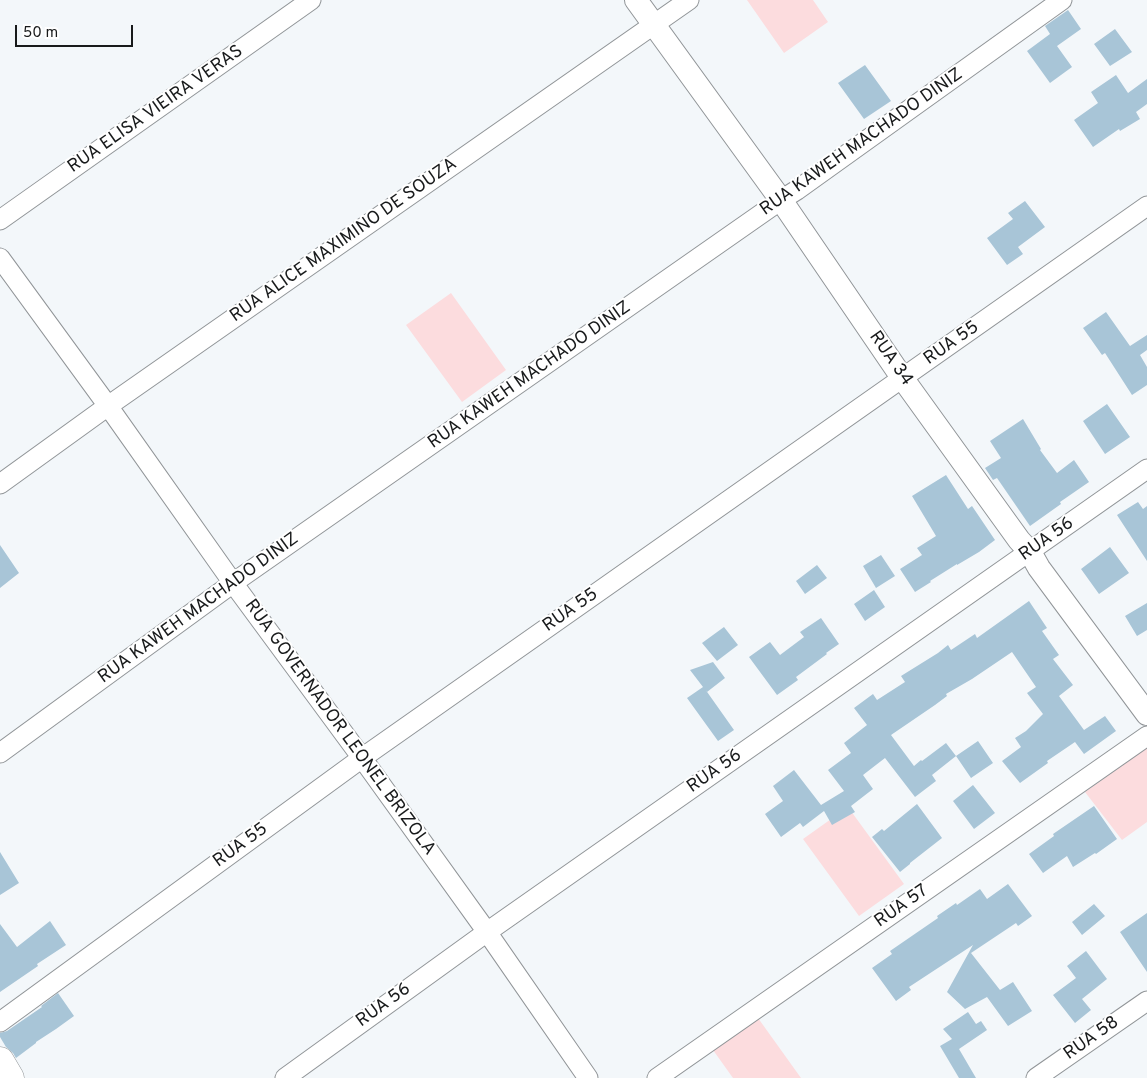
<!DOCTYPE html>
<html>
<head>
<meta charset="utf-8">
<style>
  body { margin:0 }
  #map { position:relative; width:1147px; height:1078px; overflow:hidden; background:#f3f7fa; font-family:Overpass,sans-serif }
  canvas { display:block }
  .scale { position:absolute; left:15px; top:25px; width:118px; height:22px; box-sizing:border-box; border:2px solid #181a1b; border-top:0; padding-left:6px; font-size:15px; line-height:18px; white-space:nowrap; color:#181a1b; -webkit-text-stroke:4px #fff; paint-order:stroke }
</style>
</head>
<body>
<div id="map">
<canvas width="1147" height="1078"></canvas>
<div class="scale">50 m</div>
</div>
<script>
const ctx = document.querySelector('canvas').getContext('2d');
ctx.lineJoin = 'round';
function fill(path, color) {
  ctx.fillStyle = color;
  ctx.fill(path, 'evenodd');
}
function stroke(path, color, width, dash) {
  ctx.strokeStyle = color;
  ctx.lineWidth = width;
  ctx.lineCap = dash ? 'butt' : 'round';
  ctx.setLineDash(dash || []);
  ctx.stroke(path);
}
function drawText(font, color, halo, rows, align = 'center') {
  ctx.font = font + ' Overpass,sans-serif';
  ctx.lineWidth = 4;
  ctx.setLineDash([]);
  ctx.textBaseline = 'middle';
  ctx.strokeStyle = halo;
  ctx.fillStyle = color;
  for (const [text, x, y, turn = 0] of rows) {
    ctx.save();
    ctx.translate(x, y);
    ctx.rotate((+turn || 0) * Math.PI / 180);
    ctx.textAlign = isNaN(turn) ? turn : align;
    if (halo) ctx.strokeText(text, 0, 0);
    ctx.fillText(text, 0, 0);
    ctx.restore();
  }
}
fill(new Path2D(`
  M747,0H813L828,22L784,53Z
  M451,293L506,370L462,402L406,325Z
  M1147,748V822L1122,840L1085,792Z
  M848,807L904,884L859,916L803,839Z
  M758,1018L801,1078H733L713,1050Z`), '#fcdcde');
fill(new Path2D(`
  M1068,10L1081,29L1057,46L1072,67L1050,83L1027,51L1050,34L1045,26Z
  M1115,29L1132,52L1110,66L1094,44Z
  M865,65L891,101L864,119L838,83Z
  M1116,75L1128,93L1147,79V104L1136,112L1140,119L1120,131L1119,129L1093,147L1074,120L1098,103L1091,92Z
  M1025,201L1045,227L1018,247L1023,254L1007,265L987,238L1013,219L1008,213Z
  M1106,312L1130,346L1147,335V350L1140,355L1147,367V385L1132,395L1105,353L1102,355L1083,328Z
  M1107,404L1130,437L1105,454L1083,421Z
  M1023,419L1041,449L1040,450L1057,473L1074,460L1089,482L1060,502L1061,504L1030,526L997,478L993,480L985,468L1001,458L990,441Z
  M946,475L968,509L972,506L995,540L979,552L957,565V564L930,581L931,582L915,592L900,569L922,555L917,548L936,536L912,496Z
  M1138,502L1143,509L1147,506V561L1117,515Z
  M0,545L19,573L0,588Z
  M1110,547L1129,573L1099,594L1081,569Z
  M881,555L895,576L876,588L863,566Z
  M817,565L827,578L805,594L796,581Z
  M874,590L885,607L865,621L854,604Z
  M1029,601L1047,628L1042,631L1059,655L1053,659L1073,685L1059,696L1084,730L1105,716L1116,731L1084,754L1075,742L1047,761L1048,763L1020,783L1002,761L1021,747L1015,738L1026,731L1043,714L1027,693L1036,687L1012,652L972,679L946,694L947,696L935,705L891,735L914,766L921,760L922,761L946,743L956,756L932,775L936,781L915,797L885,758L863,775L873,789L851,806L855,812L832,825L824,811L803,827L800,823L781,837L765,814L783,801L773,786L794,770L821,805L844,791L828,770L851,753L844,743L867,725L854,708L873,694L877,700L905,682L901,676L938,653L948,645L951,650L975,634L977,638Z
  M1147,603V630L1137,636L1125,616Z
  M821,618L839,644L826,653L827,654L796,677L798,680L777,695L749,657L770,642L780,655L804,637L800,632Z
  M724,627L738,645L717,661L702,643Z
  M713,662L725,678L707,692L705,689L734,730L718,741L687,698L703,687L690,670Z
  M978,741L993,763L971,778L956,756Z
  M973,785L995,813L974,829L953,801Z
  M917,804L942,838L910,863V864L900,872L872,837L882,829L884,831Z
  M1094,806L1117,839L1096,854L1095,853L1073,867L1067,856L1043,873L1029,854L1054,836L1053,834Z
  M0,852L19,883L0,895Z
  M1008,884L1032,916L1018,926L1016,923L971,953L1000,990L1013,982L1032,1011L1008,1026L987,997L965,1009L947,992L973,945L909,987L911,990L896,1001L872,968L892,954L890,951L938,918L937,916L956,903L957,905L980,889L987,899Z
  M1094,904L1105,916L1082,935L1072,922Z
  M1147,913V972L1120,932Z
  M50,921L66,945L37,964L38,966L0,992V924L17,947Z
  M1086,951L1107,979L1082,999L1091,1010L1075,1023L1053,995L1076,978L1067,966Z
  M58,993L74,1016L56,1029L36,1042V1043L16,1058L13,1053L6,1047L0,1037V1033L7,1031L42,1007L41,1006Z
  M968,1012L976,1024L981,1021L987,1030L959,1049L976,1078H959L940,1046L952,1039L943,1029Z`), '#a8c5d7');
const minor = new Path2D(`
  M0,220L311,0
  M0,258L108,406L233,583L362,758L487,932L588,1078
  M0,484L108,406L689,0
  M0,753L233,583L781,200L797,190L1062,0
  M0,1022L362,758L1147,206
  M285,1078L487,932L1147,469
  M657,1078L1147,736
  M1036,1078L1147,1001`);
const tertiary = new Path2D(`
  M636,0L781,200L903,379L1019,540L1030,552L1039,568L1147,714`);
const primary = new Path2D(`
  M0,1061L10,1078`);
stroke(minor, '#919598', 21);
stroke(tertiary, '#919598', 24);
stroke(primary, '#919598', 29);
stroke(minor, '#fff', 19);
stroke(tertiary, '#fff', 22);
stroke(primary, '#fff', 28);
drawText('18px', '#181a1b', '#fff', [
  ["RUA ELISA VIEIRA VERAS",156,110,-35],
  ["RUA KAWEH MACHADO DINIZ",862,143,-35],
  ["RUA ALICE MAXIMINO DE SOUZA",344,241,-35],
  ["RUA 55",952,344,-35],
  ["RUA 34",890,359,55],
  ["RUA KAWEH MACHADO DINIZ",530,376,-35],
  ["RUA 56",1047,540,-35],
  ["RUA KAWEH MACHADO DINIZ",199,609,-36],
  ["RUA 55",571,611,-35],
  ["RUA GOVERNADOR LEONEL BRIZOLA",339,728,54],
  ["RUA 56",715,772,-35],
  ["RUA 55",241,846,-36],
  ["RUA 57",902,907,-35],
  ["RUA 56",384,1006,-36],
  ["RUA 58",1092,1039,-35]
]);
</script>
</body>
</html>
